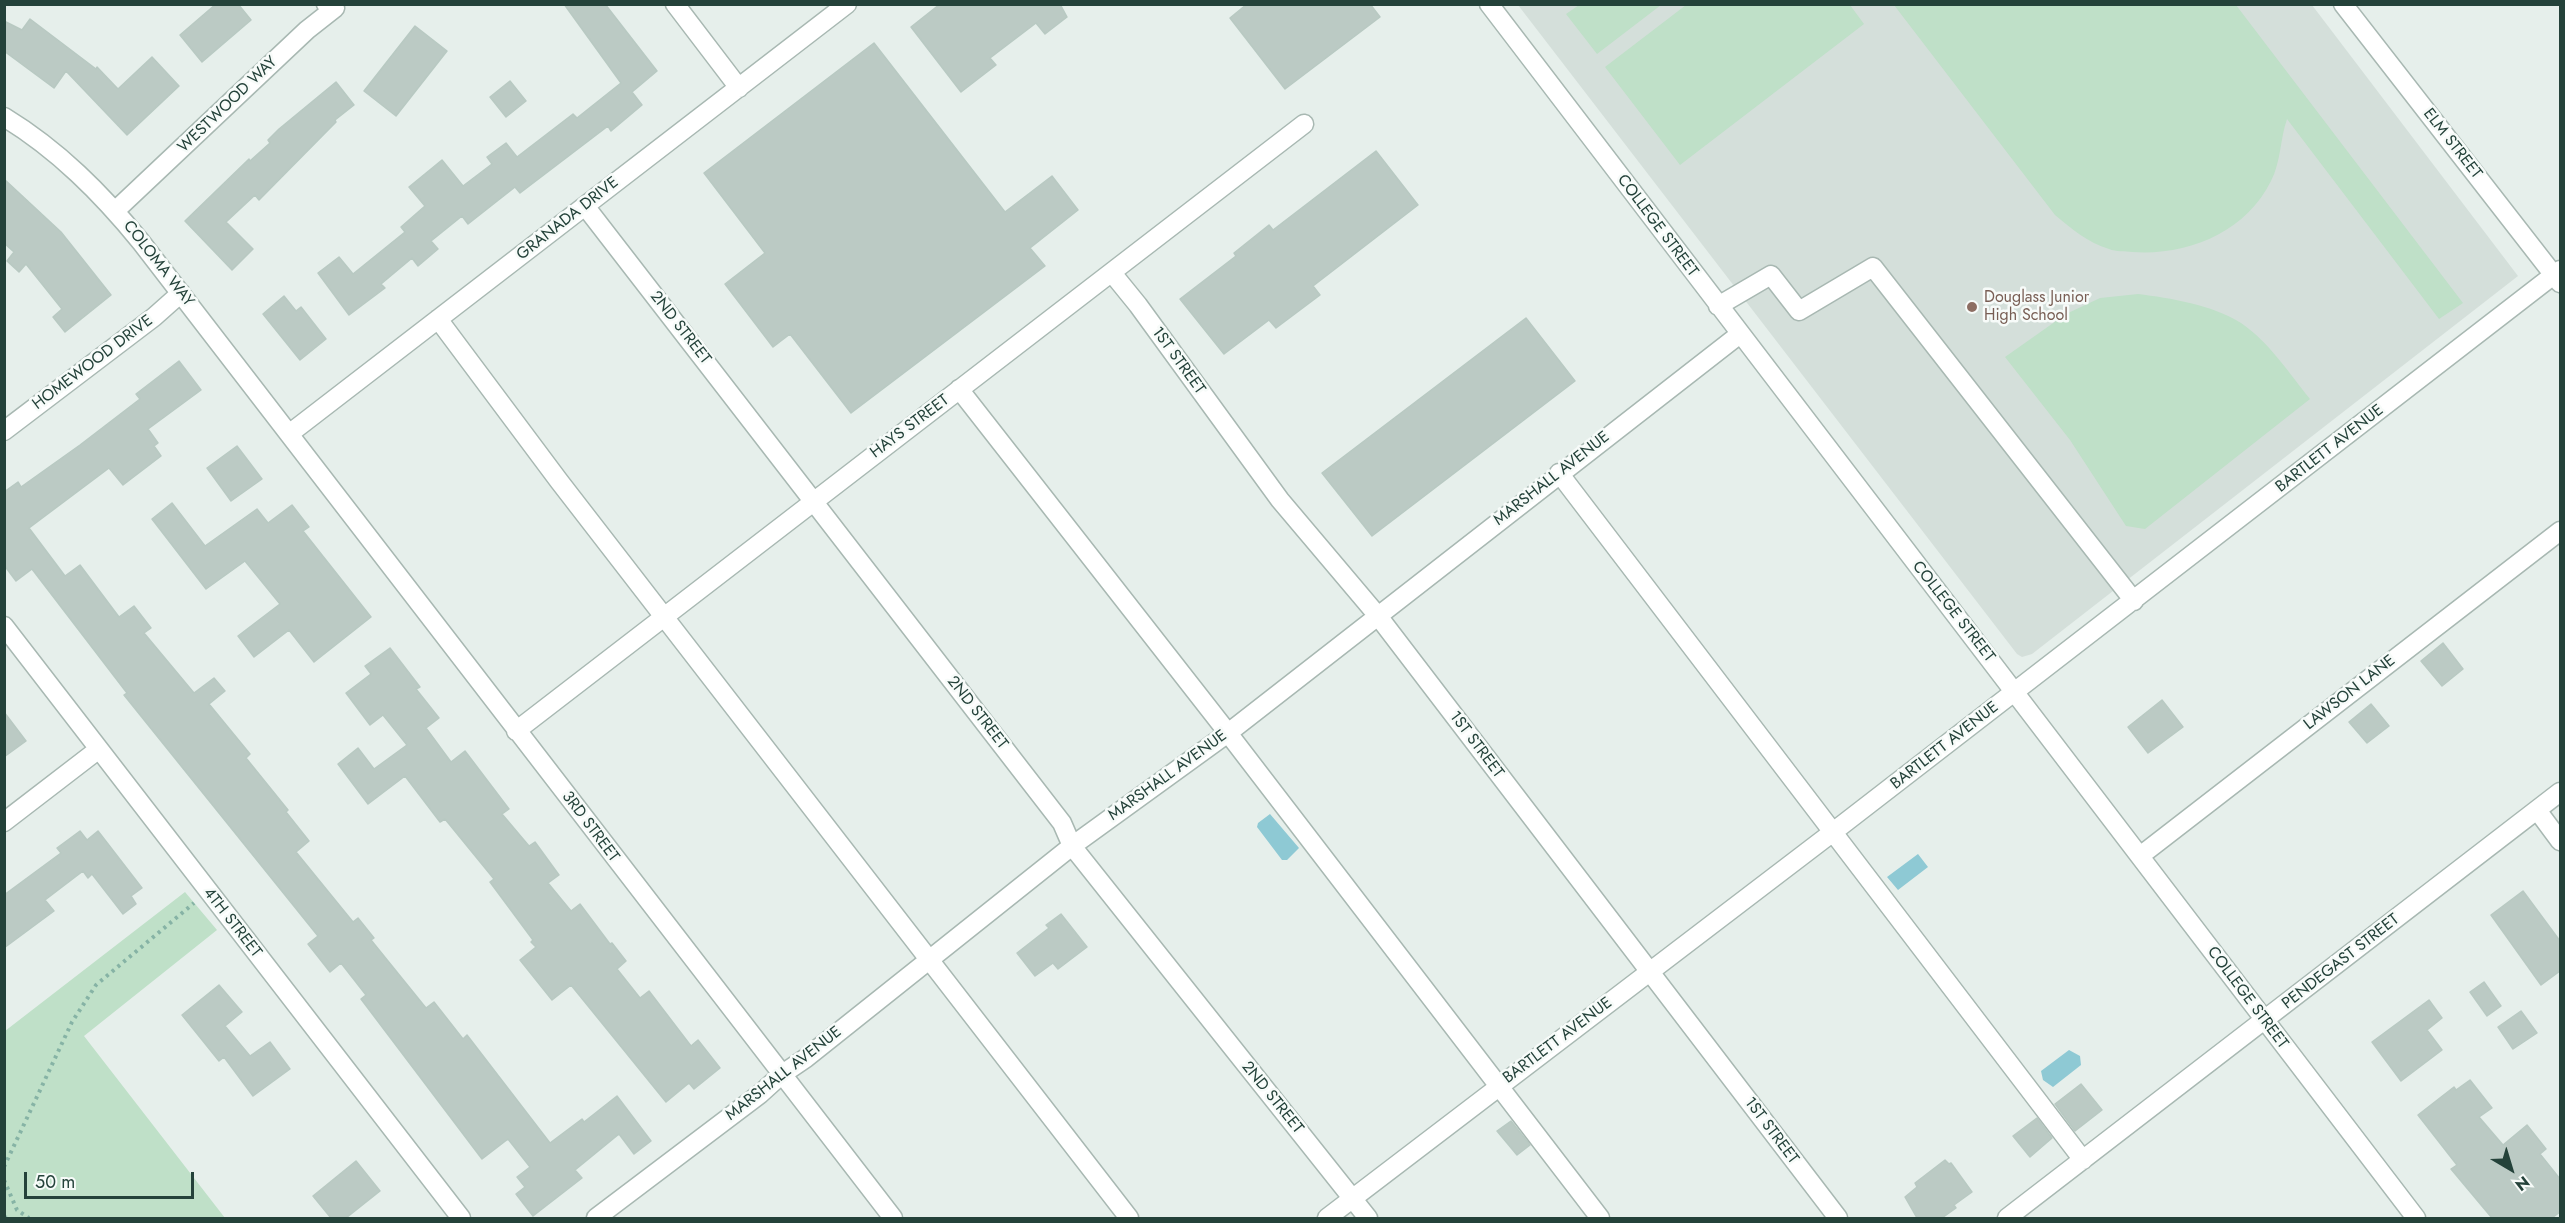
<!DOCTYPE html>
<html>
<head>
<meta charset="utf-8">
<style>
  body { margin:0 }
  #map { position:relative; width:2565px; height:1223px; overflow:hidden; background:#e6efeb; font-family:Jost,sans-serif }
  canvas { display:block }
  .frame { position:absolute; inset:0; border:6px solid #24423a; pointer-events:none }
  .north { position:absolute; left:2481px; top:1139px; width:60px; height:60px; -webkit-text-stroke:4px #f7fbf9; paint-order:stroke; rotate:142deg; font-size:16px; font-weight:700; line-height:24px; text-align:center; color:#24423a }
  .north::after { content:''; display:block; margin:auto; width:21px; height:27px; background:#24423a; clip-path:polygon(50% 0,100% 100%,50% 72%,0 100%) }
  .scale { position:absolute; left:24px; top:1172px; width:170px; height:27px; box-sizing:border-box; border:3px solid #24423a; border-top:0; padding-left:8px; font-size:18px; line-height:21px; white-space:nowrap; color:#24423a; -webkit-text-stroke:4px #f7fbf9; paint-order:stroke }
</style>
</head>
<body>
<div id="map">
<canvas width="2565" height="1223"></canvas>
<div class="frame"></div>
<div class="north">N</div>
<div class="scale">50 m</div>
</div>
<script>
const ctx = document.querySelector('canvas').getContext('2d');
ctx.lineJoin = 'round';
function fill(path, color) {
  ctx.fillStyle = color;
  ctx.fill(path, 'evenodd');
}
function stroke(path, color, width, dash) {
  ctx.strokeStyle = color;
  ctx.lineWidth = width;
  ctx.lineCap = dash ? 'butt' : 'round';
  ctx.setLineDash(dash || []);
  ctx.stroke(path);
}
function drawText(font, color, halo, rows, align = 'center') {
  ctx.font = font + ' Jost,sans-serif';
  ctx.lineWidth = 5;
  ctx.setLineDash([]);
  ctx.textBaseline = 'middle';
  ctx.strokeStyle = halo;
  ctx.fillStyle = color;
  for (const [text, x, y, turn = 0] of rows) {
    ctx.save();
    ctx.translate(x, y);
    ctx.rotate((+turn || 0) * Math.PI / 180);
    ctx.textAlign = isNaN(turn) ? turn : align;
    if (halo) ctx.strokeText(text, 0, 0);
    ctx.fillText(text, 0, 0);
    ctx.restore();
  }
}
fill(new Path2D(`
  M1518,5H2312L2518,276L2032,654L2022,657L2017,654Z`), '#d4dfda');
fill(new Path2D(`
  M1579,5V4L1661,5L1597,54L1566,14Z
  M1686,5H1850L1864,24L1680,165L1605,67Z
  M1894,5H2236L2463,303L2439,319L2287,119C2280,139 2281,162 2271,181C2245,233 2187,256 2132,252C2125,251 2116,252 2109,249C2088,243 2071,228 2055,215Z
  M2138,294C2170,298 2213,305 2241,323C2269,342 2289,373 2310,399L2145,529L2126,526L2070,440L2005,357L2066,314L2100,298Z
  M185,892L217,930L84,1036L225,1218H5V1031Z`), '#bfe0c8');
fill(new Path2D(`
  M1270,814L1299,848L1287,860H1282L1257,827L1258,823Z
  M1918,854L1928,867L1898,890L1887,877Z
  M2069,1050L2080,1056L2081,1065L2053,1087L2043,1080L2041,1071Z`), '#8ec9d4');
const building = new Path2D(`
  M216,4H238L251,20L202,62L180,35Z
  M564,4H605L657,71L632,92L642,105L611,131L608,126L520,193L515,187L468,224L462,216L431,241L438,249L418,266L412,258L381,284L385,288L349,315L318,273L339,257L353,274L405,232L401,227L425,206L409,187L442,160L463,186L492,164L487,157L506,143L517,157L573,114L577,118L621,83Z
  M940,4H1060L1067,17L1045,34L1036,23L990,58L996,65L961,92L911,27Z
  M1247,4H1370L1380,17L1285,89L1230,18Z
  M30,19L96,69L97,67L118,89L152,57L179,86L127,135L66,71L54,88L4,51V21L22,30Z
  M415,26L447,51L396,116L364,91Z
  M874,43L1005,212L1052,176L1078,210L1030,248L1045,266L851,413L790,334L773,347L725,284L765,253L704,173Z
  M510,81L526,101L506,117L490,97Z
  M336,82L354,105L335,120L336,122L259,200L255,195L226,222L253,249L232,270L185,221L249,159L250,161L270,143L268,140L279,129Z
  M1376,151L1418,205L1313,286L1320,295L1276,328L1269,320L1224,354L1180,299L1236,256L1234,253L1269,225L1273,230Z
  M4,179L61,232L111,295L65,332L53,317L62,309L26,264L19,272L7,261L14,252L4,243Z
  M284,296L296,311L301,307L326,339L300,360L263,314Z
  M1526,318L1575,381L1372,536L1322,473Z
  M179,361L201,390L148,429L158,443L154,446L161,456L123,485L109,468L29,528L65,576L80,565L119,617L134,606L151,628L144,633L194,693L214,678L225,691L209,704L250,754L246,758L288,810L286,812L309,841L296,852L353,922L358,918L374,938L371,940L426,1008L434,1002L463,1039L467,1035L550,1143L582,1119L584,1122L617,1096L651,1141L634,1154L619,1134L575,1170L582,1178L533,1216L516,1194L525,1187L517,1177L530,1167L508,1139L482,1159L361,999L366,995L341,963L330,972L308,944L318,936L124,695L127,693L32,569L16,581L4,565V492L18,482L21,487L80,445L140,399L136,394Z
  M237,446L262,479L231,501L207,468Z
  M172,503L205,546L257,509L268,523L292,505L309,527L303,531L371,617L314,662L289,630L254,657L238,636L280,604L245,561L206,589L152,519Z
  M2443,643L2463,669L2442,686L2421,661Z
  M390,648L420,687L416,689L439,718L426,728L451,762L465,751L509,809L502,814L529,846L535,842L559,875L548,883L571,911L580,904L610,944L612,943L626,961L617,969L640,998L649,991L691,1046L698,1040L720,1068L694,1089L689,1083L666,1102L571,985L552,1000L520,960L536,947L531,942L533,940L490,882L494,879L445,819L440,822L405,776L368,804L338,764L358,748L374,769L407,745L383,715L370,725L346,693L371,674L365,666Z
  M2162,700L2183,727L2148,753L2128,727Z
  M2371,704L2389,726L2367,743L2349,722Z
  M4,712L26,741L4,757Z
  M80,831L87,840L98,831L142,888L131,896L136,904L123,914L92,874L88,878L83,871L45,900L54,911L4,948V895L61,853L57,848Z
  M2523,891L2560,941V971L2541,985L2491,915Z
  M1061,914L1087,947L1058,969L1053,963L1035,976L1017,953L1049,928L1046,925Z
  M2484,982L2501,1006L2487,1016L2470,992Z
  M219,985L242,1012L225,1026L250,1056L270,1042L290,1069L253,1096L224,1057L219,1061L182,1015Z
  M2429,1000L2442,1018L2427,1030L2442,1050L2401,1081L2372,1042Z
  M2521,1011L2537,1033L2513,1049L2498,1027Z
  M2470,1080L2492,1108L2479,1117L2503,1145L2527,1125L2546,1149L2540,1154L2560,1179V1212L2552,1218H2492L2451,1169L2457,1165L2418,1115L2454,1087L2456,1090Z
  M2081,1084L2102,1110L2075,1131L2055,1104Z
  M2037,1118L2052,1138L2030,1157L2013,1136Z
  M1511,1121L1530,1145L1517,1155L1497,1131Z
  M1945,1160L1949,1164L1951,1163L1972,1192L1954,1205L1956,1208L1942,1218H1917L1905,1197L1917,1187L1915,1183Z
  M356,1161L380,1191L346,1218H331L313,1196Z`);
fill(building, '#bbcac4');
stroke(building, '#b8c9c2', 1.5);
const minor = new Path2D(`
  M675,4L739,88
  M1489,4L2416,1218
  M2343,4L2560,283
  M4,117C58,150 101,193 141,242L893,1218
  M585,206L1062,823L1072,846L1368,1218
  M115,211L307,30L335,8L326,4
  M1112,273L1138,305L1280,500L1378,616L1838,1218
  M1718,306L1771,275L1799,311L1873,267L2134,601
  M438,319L559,481L1129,1218
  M959,389L1228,733L1600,1218
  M4,431L154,317L181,293
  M289,434L847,4
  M1559,473L2083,1160
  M4,626L461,1218
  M516,731L1304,124
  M2537,810L2560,841
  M4,822L99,749
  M2140,856L2560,531
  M596,1218L760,1094L781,1075L806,1058L1072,846L1228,733L1740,334
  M1327,1218L1833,832L2560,270
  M2007,1218L2560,792`);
stroke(minor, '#a8b8b2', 21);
stroke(new Path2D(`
  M4,1167L72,1022L96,985L194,903
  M4,1180L17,1210L29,1218
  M4,1217L9,1218`), '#86b3a5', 4, [3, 4.5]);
stroke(minor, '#fff', 18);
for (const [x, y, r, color] of [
  [1972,307,6,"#8d6e63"]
]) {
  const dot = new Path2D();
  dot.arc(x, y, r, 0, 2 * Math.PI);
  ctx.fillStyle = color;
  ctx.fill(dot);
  stroke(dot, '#f7fbf9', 2);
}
drawText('16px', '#24423a', '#f7fbf9', [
  ["WESTWOOD WAY",228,105,-44],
  ["ELM STREET",2452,144,52],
  ["GRANADA DRIVE",568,219,-38],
  ["COLLEGE STREET",1657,226,53],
  ["COLOMA WAY",158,264,52],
  ["2ND STREET",680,328,52],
  ["1ST STREET",1178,361,54],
  ["HOMEWOOD DRIVE",93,363,-37],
  ["HAYS STREET",910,427,-37],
  ["BARTLETT AVENUE",2330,449,-38],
  ["MARSHALL AVENUE",1552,479,-38],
  ["COLLEGE STREET",1953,612,52],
  ["LAWSON LANE",2350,693,-38],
  ["2ND STREET",977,713,52],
  ["1ST STREET",1476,745,53],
  ["BARTLETT AVENUE",1945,746,-38],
  ["MARSHALL AVENUE",1168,776,-36],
  ["3RD STREET",590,827,53],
  ["4TH STREET",232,923,52],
  ["PENDEGAST STREET",2341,962,-38],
  ["COLLEGE STREET",2247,998,53],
  ["BARTLETT AVENUE",1558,1041,-37],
  ["MARSHALL AVENUE",784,1074,-38],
  ["2ND STREET",1272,1098,51],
  ["1ST STREET",1771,1131,53]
]);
drawText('16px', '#785e54', '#f7fbf9', [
  ["Douglass Junior",1984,298],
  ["High School",1984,316]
], 'left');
</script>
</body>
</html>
